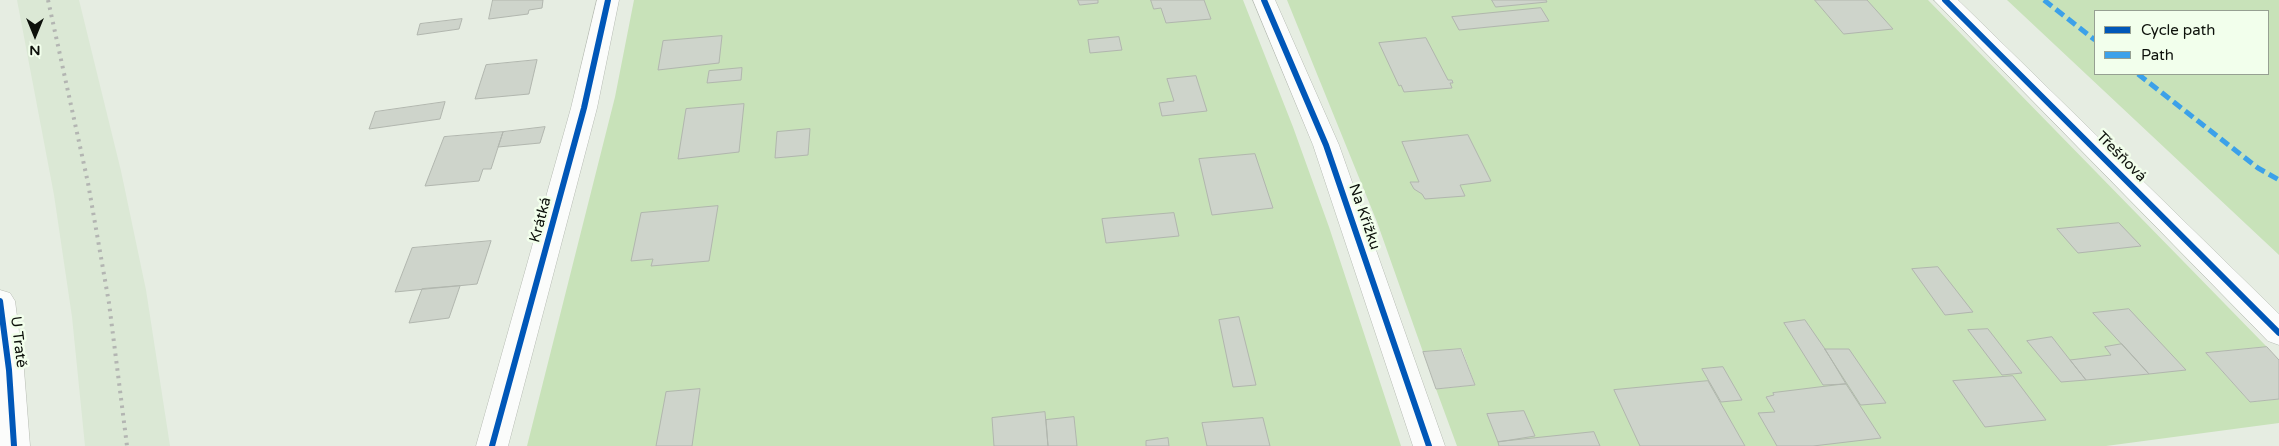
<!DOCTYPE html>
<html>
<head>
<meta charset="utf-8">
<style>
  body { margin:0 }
  #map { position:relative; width:2279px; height:446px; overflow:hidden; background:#e6ede2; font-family:"Varela Round",sans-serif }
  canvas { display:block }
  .legend { position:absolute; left:2094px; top:10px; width:175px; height:65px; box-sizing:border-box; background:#f2ffec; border:1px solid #96a092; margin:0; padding:6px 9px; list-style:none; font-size:15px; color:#0d110b }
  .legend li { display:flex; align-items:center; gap:10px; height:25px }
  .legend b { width:25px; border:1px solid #96a092 }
  .north { position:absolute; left:10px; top:10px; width:50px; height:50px; -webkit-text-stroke:4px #f2ffec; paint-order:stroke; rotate:180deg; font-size:14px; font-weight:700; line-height:20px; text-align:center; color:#0d110b }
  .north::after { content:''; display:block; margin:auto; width:18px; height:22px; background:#0d110b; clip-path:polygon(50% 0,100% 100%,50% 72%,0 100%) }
</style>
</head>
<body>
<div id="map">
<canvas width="2279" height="446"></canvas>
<ul class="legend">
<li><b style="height:6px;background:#0057b8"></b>Cycle path</li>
<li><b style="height:6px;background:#3ca1e9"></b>Path</li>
</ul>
<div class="north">N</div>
</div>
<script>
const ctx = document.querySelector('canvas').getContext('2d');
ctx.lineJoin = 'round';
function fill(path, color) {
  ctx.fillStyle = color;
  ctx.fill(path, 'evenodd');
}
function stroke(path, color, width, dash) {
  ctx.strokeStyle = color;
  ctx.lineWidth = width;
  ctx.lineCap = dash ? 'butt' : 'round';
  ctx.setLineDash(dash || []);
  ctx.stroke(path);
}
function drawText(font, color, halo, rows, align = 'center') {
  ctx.font = font + ' "Varela Round",sans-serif';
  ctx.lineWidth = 5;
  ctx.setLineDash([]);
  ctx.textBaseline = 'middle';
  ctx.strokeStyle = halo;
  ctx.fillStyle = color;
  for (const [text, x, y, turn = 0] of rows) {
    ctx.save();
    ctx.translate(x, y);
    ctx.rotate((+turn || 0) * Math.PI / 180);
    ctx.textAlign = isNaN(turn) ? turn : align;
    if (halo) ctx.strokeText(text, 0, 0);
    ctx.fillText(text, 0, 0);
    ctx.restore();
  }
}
fill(new Path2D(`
  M17,0H79L121,171L146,290L170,446H85L72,317L54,195Z`), '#dbe8d5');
fill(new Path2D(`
  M634,0H1243L1293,127L1329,227L1401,446H527L615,97Z
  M1287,0H1928L2267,347L2206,353L2250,402L2279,399V423L2106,446H1457L1436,389L1475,385L1462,349L1423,352L1377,222Z
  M2007,0H2279V255ZM2268,11V74H2095V11Z`), '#c8e2b9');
const building = new Path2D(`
  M493,0H543L542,8L529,10L528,14L489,19Z
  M1078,0H1098V3L1080,5Z
  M1151,0H1204L1211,19L1166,23L1161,8L1154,9Z
  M1492,0H1546L1547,2L1496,7Z
  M1815,0H1867L1893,29L1844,34Z
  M1541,8L1549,21L1459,30L1452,17Z
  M462,19L459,29L417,35L420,24Z
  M722,36L719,63L658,70L663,41Z
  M1119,37L1122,50L1090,53L1088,40Z
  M1426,38L1448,80H1452L1453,83H1450L1452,88L1404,92L1401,85L1399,86L1379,43Z
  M537,60L529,94L475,99L486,65Z
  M742,68L741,80L707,83L709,71Z
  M1196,76L1207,111L1162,116L1159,103L1174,101L1167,79Z
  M445,102L440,119L369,129L375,112Z
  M744,104L739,152L678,159L686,109Z
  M545,127L540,143L498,147L503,132Z
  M810,129L808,155L775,158L777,132Z
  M503,132L491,169H483L479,181L425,186L444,137Z
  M1468,135L1491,181L1460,185L1465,196L1425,199L1422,194L1414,189L1410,182H1419L1402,142Z
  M1255,154L1273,208L1212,215L1199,159Z
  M718,206L709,261L651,266L653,259L631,261L641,213Z
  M1174,213L1179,236L1106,243L1102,219Z
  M2119,223L2141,246L2078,253L2057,229Z
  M491,241L477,284L395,292L412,248Z
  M1938,267L1973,312L1945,315L1912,269Z
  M460,286L449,318L409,323L422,289Z
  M2129,309L2186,370L2149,374L2093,313Z
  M1239,317L1256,385L1233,387L1219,320Z
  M1805,320L1825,349L1846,384L1823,385L1784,323Z
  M1988,329L2022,373L2002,375L1968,330Z
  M2052,337L2070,360L2086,380L2061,382L2027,341Z
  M2122,344L2149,374L2086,380L2070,360L2111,355L2105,347Z
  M2267,347L2279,360V399L2250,402L2206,353Z
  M1461,349L1475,385L1436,389L1423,352Z
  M1825,349H1849L1886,403L1861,405Z
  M1723,367L1742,400L1721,402L1702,369Z
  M2013,376L2046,420L1985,427L1953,381Z
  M1708,381L1745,446H1640L1614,390Z
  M1846,384L1881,438L1813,446H1777L1758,413L1775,412L1766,397L1774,395L1773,393Z
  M700,389L692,446H656L666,392Z
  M1524,411L1535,436L1498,442L1487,414Z
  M1045,412L1048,446H994L992,418Z
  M1074,417L1077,446H1048L1046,420Z
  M1263,418L1270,446H1207L1202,423Z
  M1594,432L1600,446H1499L1498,442Z
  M1168,438L1169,446H1146V441Z`);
fill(building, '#ced4cb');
stroke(building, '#b1b6ae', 1);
const street = new Path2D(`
  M597,0H619L597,108L508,446H476L571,108Z
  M1253,0H1275L1339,145L1445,446H1413L1313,145Z
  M1934,0H1958L2279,314V345L2268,341Z
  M0,290L10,293L15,301L24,370L30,446H0Z`);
stroke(street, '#b7bcb4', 1);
fill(street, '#fbfcfb');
stroke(new Path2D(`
  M48,0L88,183L109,303L127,446`), '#b3b5b2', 4, [2.5, 5]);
stroke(new Path2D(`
  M2044,0L2095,40
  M2138,74L2258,168L2279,180`), '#3ca1e9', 5, [10, 5]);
stroke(new Path2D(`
  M1264,0L1326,145L1429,446
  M1945,0L2279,333
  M0,301L9,370L14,446
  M492,446L584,108L608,0`), '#0057b8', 6);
drawText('15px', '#0d110b', '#f2ffec', [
  ["Třešňová",2121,157,45],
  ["Na Křížku",1364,217,71],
  ["Krátká",541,220,-75],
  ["U Tratě",18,342,83]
]);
</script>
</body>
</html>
